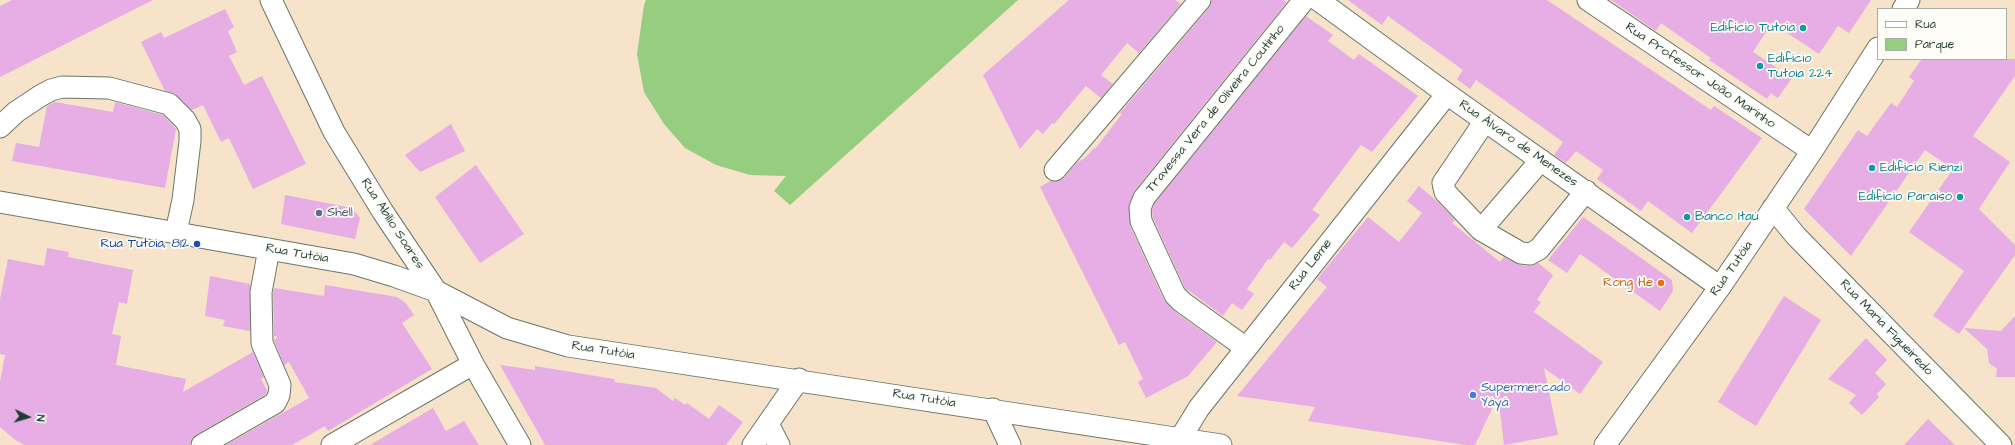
<!DOCTYPE html>
<html>
<head>
<meta charset="utf-8">
<style>
  body { margin:0 }
  #map { position:relative; width:2015px; height:445px; overflow:hidden; background:#f6e3c9; font-family:"Architects Daughter",sans-serif }
  canvas { display:block }
  .legend { position:absolute; left:1877px; top:8px; width:130px; height:52px; box-sizing:border-box; background:#fdfcf7; border:1px solid #a4b0a9; margin:0; padding:5px 7px; list-style:none; font-size:12px; color:#1f3d34 }
  .legend li { display:flex; align-items:center; gap:8px; height:20px }
  .legend b { width:20px; border:1px solid #a4b0a9 }
  .north { position:absolute; left:8px; top:397px; width:40px; height:40px; -webkit-text-stroke:3px #fdfcf7; paint-order:stroke; rotate:95deg; font-size:11px; font-weight:700; line-height:16px; text-align:center; color:#1f3d34 }
  .north::after { content:''; display:block; margin:auto; width:14px; height:18px; background:#1f3d34; clip-path:polygon(50% 0,100% 100%,50% 72%,0 100%) }
</style>
</head>
<body>
<div id="map">
<canvas width="2015" height="445"></canvas>
<ul class="legend">
<li><b style="height:5px;background:#fff"></b>Rua</li>
<li><b style="height:11px;background:#97cd7f"></b>Parque</li>
</ul>
<div class="north">N</div>
</div>
<script>
const ctx = document.querySelector('canvas').getContext('2d');
ctx.lineJoin = 'round';
function fill(path, color) {
  ctx.fillStyle = color;
  ctx.fill(path, 'evenodd');
}
function stroke(path, color, width, dash) {
  ctx.strokeStyle = color;
  ctx.lineWidth = width;
  ctx.lineCap = dash ? 'butt' : 'round';
  ctx.setLineDash(dash || []);
  ctx.stroke(path);
}
function drawText(font, color, halo, rows, align = 'center') {
  ctx.font = font + ' "Architects Daughter",sans-serif';
  ctx.lineWidth = 3.5;
  ctx.setLineDash([]);
  ctx.textBaseline = 'middle';
  ctx.strokeStyle = halo;
  ctx.fillStyle = color;
  for (const [text, x, y, turn = 0] of rows) {
    ctx.save();
    ctx.translate(x, y);
    ctx.rotate((+turn || 0) * Math.PI / 180);
    ctx.textAlign = isNaN(turn) ? turn : align;
    if (halo) ctx.strokeText(text, 0, 0);
    ctx.fillText(text, 0, 0);
    ctx.restore();
  }
}
fill(new Path2D(`
  M646,0H1018L790,205L774,191L786,176L750,175L716,165L685,148L664,124L644,92L637,54L644,5Z`), '#97cd7f');
fill(new Path2D(`
  M12,0H153L0,77V6Z
  M1069,0H1175L1181,4L1139,53L1127,43L1101,75L1113,84L1101,98L1086,86L1054,124L1052,123L1043,134L1037,129L1020,149L983,75Z
  M1212,0H1283L1287,2L1135,190L1129,204L1130,226L1164,300L1175,312L1217,342L1188,376L1146,398L1138,382L1143,379L1125,342L1119,345L1040,187L1050,181H1059L1064,178L1077,163L1086,157L1094,148L1095,149L1122,114L1120,113L1209,8Z
  M1348,0H1547L1711,110L1714,106L1762,138L1692,233L1648,201L1641,211L1597,179L1603,170L1576,151L1566,163L1554,155L1563,142L1476,80L1470,89L1457,79L1463,70L1388,16L1382,25Z
  M1611,0H1871L1849,33L1838,26L1819,54L1772,23L1753,52L1792,78L1778,98L1771,93L1767,99L1709,60L1711,58L1661,23L1656,31Z
  M225,9L234,27L228,31L237,52L229,56L244,85L262,76L306,164L253,189L229,138L221,142L203,105L192,110L177,96L165,91L141,42L161,32L164,38Z
  M1306,16L1333,35L1328,41L1354,60L1359,54L1418,96L1372,152L1361,145L1312,210L1320,215L1292,248L1284,242L1270,260L1268,259L1247,289L1254,294L1242,310L1232,303L1223,316L1185,288L1153,218L1152,210L1154,204Z
  M1922,59H2015V76L1973,136L2010,162L1979,209L2015,245V255L1959,334L1933,316L1964,271L1909,232L1953,169L1925,150L1851,256L1804,209L1858,130L1867,136L1891,103L1897,107L1914,81L1909,77Z
  M55,102L113,112L115,102L163,115L176,129L165,188L12,161L16,143L39,147L47,106Z
  M451,124L465,151L420,172L405,155Z
  M476,165L524,234L480,263L435,197Z
  M1419,186L1439,203L1455,220L1452,223L1500,262L1504,257L1520,265L1529,266L1538,263L1553,275L1537,300L1541,302L1534,312L1603,362L1580,394L1544,368L1558,435L1504,445L1498,396L1475,445H1466L1308,421L1315,407L1237,396L1327,287L1317,279L1368,217L1399,242L1422,213L1407,201Z
  M285,195L352,208L360,218L355,239L281,224Z
  M1583,217L1672,280L1673,291L1660,311L1580,254L1567,273L1548,260Z
  M47,248L69,252L68,257L133,270L127,304L119,302L112,334L121,336L116,365L186,379L183,392L253,352L264,377L261,379L267,390L266,394L196,435L192,439L190,445H24L14,439L0,427V382L5,355L0,354V299L8,259L44,266Z
  M210,276L250,284V331L223,326L225,320L205,316Z
  M325,285L397,297L406,303L414,315L402,323L432,369L328,431L325,426L292,445H226L309,398L289,362L284,365L274,340L278,337L274,336L273,293L274,288L324,296Z
  M1784,296L1821,320L1756,426L1718,402Z
  M2015,316V377H1996L1997,369L1989,363L1987,349L1964,328L2001,331Z
  M1866,338L1887,360L1875,373L1886,384L1877,394L1879,397L1862,415L1849,403L1856,395L1828,379Z
  M500,365L535,370V366L614,379L615,382L656,388L673,401L675,398L685,405L687,403L709,419L719,405L743,422L726,445H545Z
  M433,408L446,431L464,421L479,445H370Z
  M1928,419L1955,445H1904Z`), '#e7ade5');
const minor = new Path2D(`
  M271,0L334,132L383,212L436,291L473,364L520,445
  M1318,0L1447,94L1720,287
  M1588,0L1812,151
  M1903,9L1909,0
  M1485,121L1443,183L1445,192L1481,230L1541,160
  M0,127L16,112L40,96L51,90L62,87L109,88L169,104L185,120L190,129V141L183,200L176,232
  M1055,170L1200,0
  M0,202L354,264L394,276L436,291L507,328L568,346L1221,445
  M1773,208L1796,236L2001,445
  M1481,230L1521,253L1530,254L1539,249L1586,191
  M1246,348L1182,302L1175,295L1141,221L1140,208L1144,198L1304,0
  M993,409L1010,445
  M768,424L779,445
  M1180,439L1199,408L1447,94
  M202,445L275,403L279,395L280,385L262,343L261,292L269,249
  M332,445L473,364
  M753,445L799,379
  M1605,445L1720,287L1812,151L1878,48`);
stroke(minor, '#6a7768', 23);
stroke(minor, '#fff', 21);
for (const [x, y, r, color] of [
  [1803,28,4,"#0f9aa8"],
  [1760,66,4,"#0f9aa8"],
  [1872,168,4,"#0f9aa8"],
  [1960,197,4,"#0f9aa8"],
  [319,213,4,"#5c6f8a"],
  [1687,217,4,"#0f9aa8"],
  [197,244,4,"#1a4fb4"],
  [1661,283,4,"#e8710a"],
  [1473,395,4,"#3f7fe0"]
]) {
  const dot = new Path2D();
  dot.arc(x, y, r, 0, 2 * Math.PI);
  ctx.fillStyle = color;
  ctx.fill(dot);
  stroke(dot, '#fdfcf7', 1.5);
}
drawText('13px', '#0d838f', '#fdfcf7', [
  ["Edifício Tutoia",1795,28,"right"],
  ["Edifício",1768,59],
  ["Tutoia 224",1768,74],
  ["Edifício Rienzi",1880,168],
  ["Edifício Paraíso",1952,197,"right"],
  ["Banco Itaú",1695,217]
], 'left');
drawText('13px', '#1f3d34', '#fdfcf7', [
  ["Rua Professor João Marinho",1700,76,34],
  ["Travessa Vera de Oliveira Coutinho",1216,109,-51],
  ["Rua Álvaro de Menezes",1518,144,35],
  ["Rua Abílio Soares",392,224,57],
  ["Rua Tutóia",297,254,10],
  ["Rua Leme",1311,265,-52],
  ["Rua Tutóia",1732,269,-55],
  ["Rua Maria Figueiredo",1886,328,46],
  ["Rua Tutóia",603,351,9],
  ["Rua Tutóia",924,399,9]
]);
drawText('13px', '#4e5e75', '#fdfcf7', [
  ["Shell",327,213]
], 'left');
drawText('13px', '#164399', '#fdfcf7', [
  ["Rua Tutoia, 812",189,244]
], 'right');
drawText('13px', '#c56008', '#fdfcf7', [
  ["Rong He",1653,283]
], 'right');
drawText('13px', '#366cbe', '#fdfcf7', [
  ["Supermercado",1481,388],
  ["Yáyá",1481,403]
], 'left');
</script>
</body>
</html>
